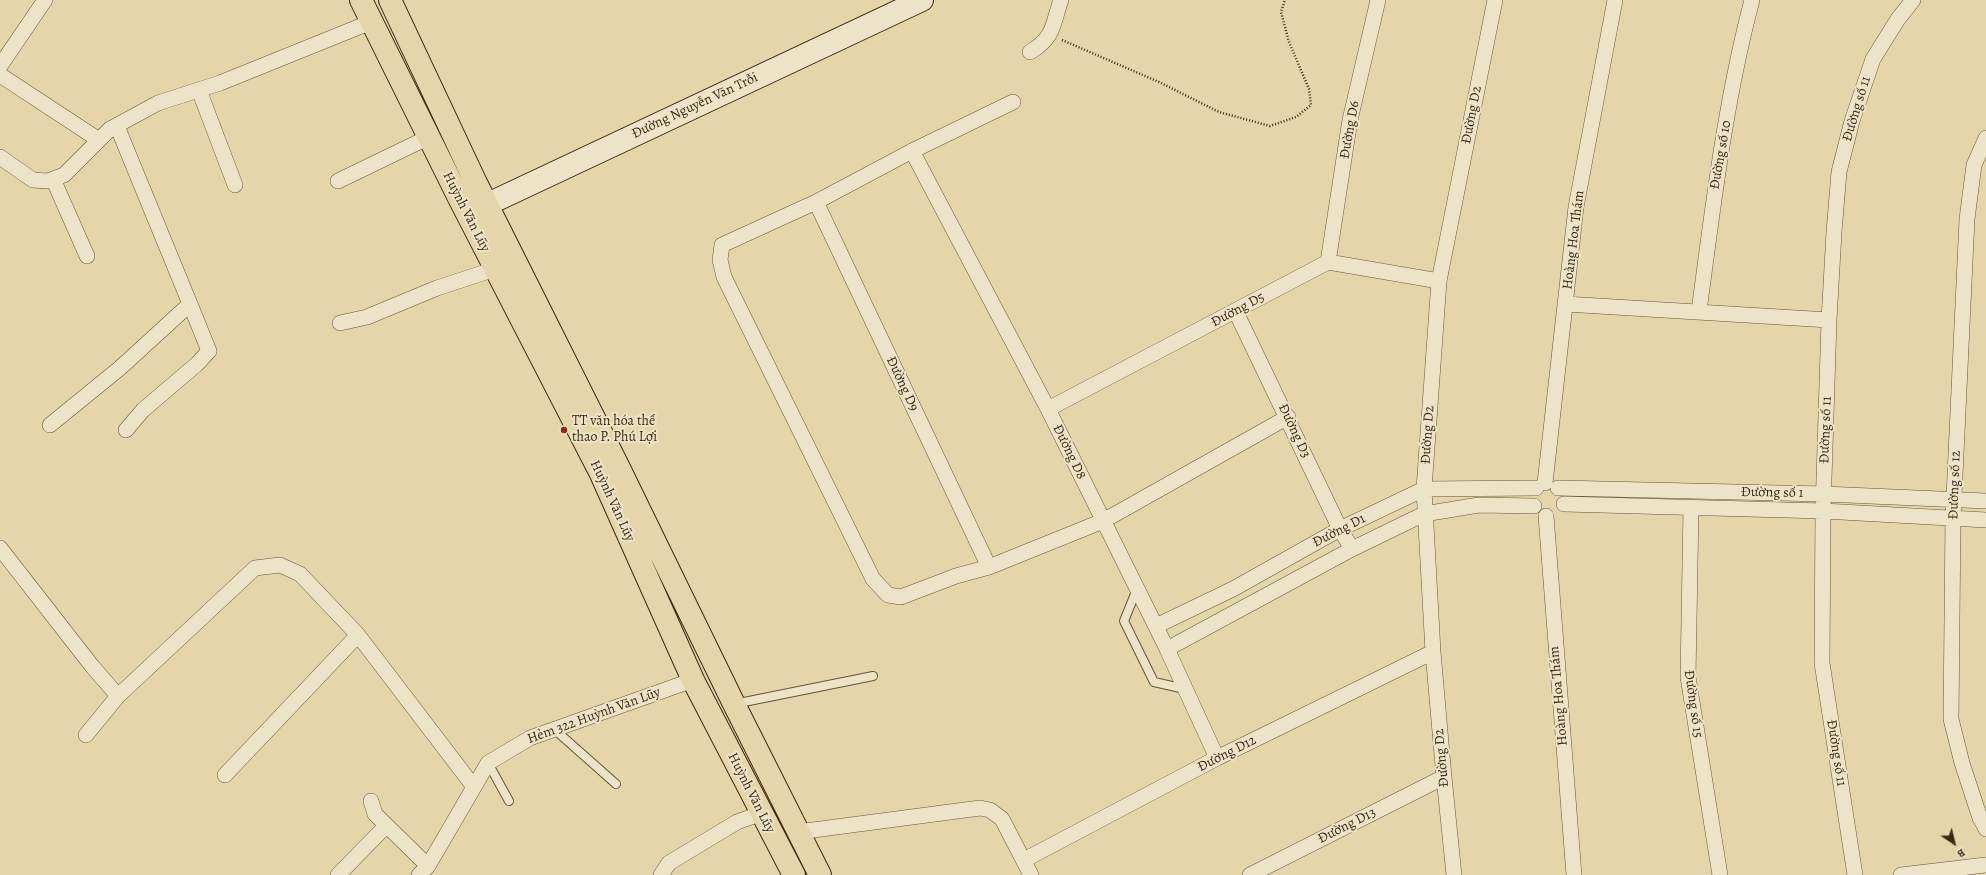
<!DOCTYPE html>
<html>
<head>
<meta charset="utf-8">
<style>
  body { margin:0 }
  #map { position:relative; width:1986px; height:875px; overflow:hidden; background:#e4d6a9; font-family:Alegreya,serif }
  canvas { display:block }
  .north { position:absolute; left:1934px; top:823px; width:40px; height:40px; -webkit-text-stroke:3px #ede4c7; paint-order:stroke; rotate:145deg; font-size:11px; font-weight:700; line-height:16px; text-align:center; color:#3c280e }
  .north::after { content:''; display:block; margin:auto; width:14px; height:18px; background:#3c280e; clip-path:polygon(50% 0,100% 100%,50% 72%,0 100%) }
</style>
</head>
<body>
<div id="map">
<canvas width="1986" height="875"></canvas>
<div class="north">B</div>
</div>
<script>
const ctx = document.querySelector('canvas').getContext('2d');
ctx.lineJoin = 'round';
function stroke(path, color, width, dash) {
  ctx.strokeStyle = color;
  ctx.lineWidth = width;
  ctx.lineCap = dash ? 'butt' : 'round';
  ctx.setLineDash(dash || []);
  ctx.stroke(path);
}
function drawText(font, color, halo, rows, align = 'center') {
  ctx.font = font + ' Alegreya,serif';
  ctx.lineWidth = 4;
  ctx.setLineDash([]);
  ctx.textBaseline = 'middle';
  ctx.strokeStyle = halo;
  ctx.fillStyle = color;
  for (const [text, x, y, turn = 0] of rows) {
    ctx.save();
    ctx.translate(x, y);
    ctx.rotate((+turn || 0) * Math.PI / 180);
    ctx.textAlign = isNaN(turn) ? turn : align;
    if (halo) ctx.strokeText(text, 0, 0);
    ctx.fillText(text, 0, 0);
    ctx.restore();
  }
}
const lane = new Path2D(`
  M1137,589L1124,621L1154,682L1185,689
  M734,704L873,676
  M554,729L616,784
  M488,763L509,801`);
const street = new Path2D(`
  M1030,52C1055,37 1052,25 1061,0
  M0,66L45,0
  M0,75L99,140
  M199,90L235,185
  M1013,102L912,151L816,202L722,245L720,260L724,277L873,579L888,595L901,597L956,576L989,567L1103,521L1288,417
  M1986,138L1974,165L1967,219L1953,518L1951,719L1962,763L1980,818L1986,829
  M912,151L1048,409L1167,649L1217,758
  M0,157L33,180L47,181L53,179L64,175L110,129L158,103L220,83L371,22
  M53,179L87,256
  M338,181L429,137
  M816,202L989,567
  M1328,262L1350,120L1378,0
  M1565,304L1829,320
  M1699,311C1713,207 1725,102 1752,0
  M1236,312L1340,529L1352,549
  M340,323L367,317L437,288L495,269
  M1048,409L1328,262L1439,281
  M50,425L120,368L190,304L117,126
  M126,430L143,410L197,364L209,351L190,304
  M1545,483L1576,207L1615,0
  M1558,488L1824,494L1986,501
  M1564,504L1823,511L1986,520
  M1691,508L1688,677L1720,875
  M1546,516L1574,875
  M0,548L92,666L118,696L255,568L280,565L300,574L358,635L474,787
  M1156,626L1233,589L1340,529L1424,489L1536,488
  M1167,649L1352,549L1424,514L1479,505L1534,506
  M86,735L118,696
  M225,775L358,635
  M371,801L375,814L428,866
  M798,832L980,808L990,810L1002,819L1031,875
  M1024,860L1217,758L1433,652
  M338,875L386,826
  M419,875L428,866L488,763L530,738L693,680
  M661,875L669,863L737,822L762,813
  M1250,875L1444,777
  M1454,875L1444,777L1433,652L1424,489L1439,281L1495,0
  M1855,875L1822,663L1823,511L1829,320L1834,232L1839,172L1852,121L1873,59L1898,19L1913,0
  M1901,875L1986,865`);
const secondary = new Path2D(`
  M470,214L488,204L922,0`);
const primary = new Path2D(`
  M361,0L458,196L601,474L693,680L794,875
  M390,0L476,183L618,466L734,704L820,875`);
stroke(lane, '#665435', 10);
stroke(street, '#665435', 16);
stroke(secondary, '#3c280e', 24);
stroke(primary, '#3c280e', 24);
stroke(new Path2D(`
  M1062,40L1159,82L1219,112L1270,126L1296,117L1311,105L1309,89L1289,42L1281,12L1285,0`), '#3c280e', 2.5, [1, 2]);
stroke(lane, '#ede4c7', 8);
stroke(street, '#ede4c7', 15);
stroke(secondary, '#ede4c7', 22);
stroke(primary, '#e4d6a9', 22);
for (const [x, y, r, color] of [
  [564,430,4,"#8f2418"]
]) {
  const dot = new Path2D();
  dot.arc(x, y, r, 0, 2 * Math.PI);
  ctx.fillStyle = color;
  ctx.fill(dot);
  stroke(dot, '#ede4c7', 1.5);
}
drawText('14px', '#3c280e', '#ede4c7', [
  ["Đường Nguyễn Văn Trỗi",695,106,-25],
  ["Đường số 11",1857,109,-73],
  ["Đường D2",1472,115,-79],
  ["Đường D6",1350,130,-80],
  ["Đường số 10",1721,155,-80],
  ["Huỳnh Văn Lũy",466,212,63],
  ["Hoàng Hoa Thám",1574,240,-83],
  ["Đường D5",1238,310,-28],
  ["Đường D9",902,384,65],
  ["Đường số 11",1826,430,-88],
  ["Đường D3",1294,431,65],
  ["Đường D2",1428,435,-86],
  ["Đường D8",1069,452,64],
  ["Đường số 12",1955,485,-88],
  ["Đường số 1",1772,493,1],
  ["Huỳnh Văn Lũy",612,501,65],
  ["Đường D1",1339,531,-27],
  ["Hoàng Hoa Thám",1559,696,-95],
  ["Đường số 15",1693,704,82],
  ["Hẻm 322 Huỳnh Văn Lũy",594,716,-20],
  ["Đường số 11",1836,753,81],
  ["Đường D12",1227,754,-27],
  ["Đường D2",1442,758,-95],
  ["Huỳnh Văn Lũy",751,793,63],
  ["Đường D13",1347,826,-27]
]);
drawText('14px', '#3c280e', '#ede4c7', [
  ["TT văn hóa thể",572,422],
  ["thao P. Phú Lợi",572,438]
], 'left');
</script>
</body>
</html>
